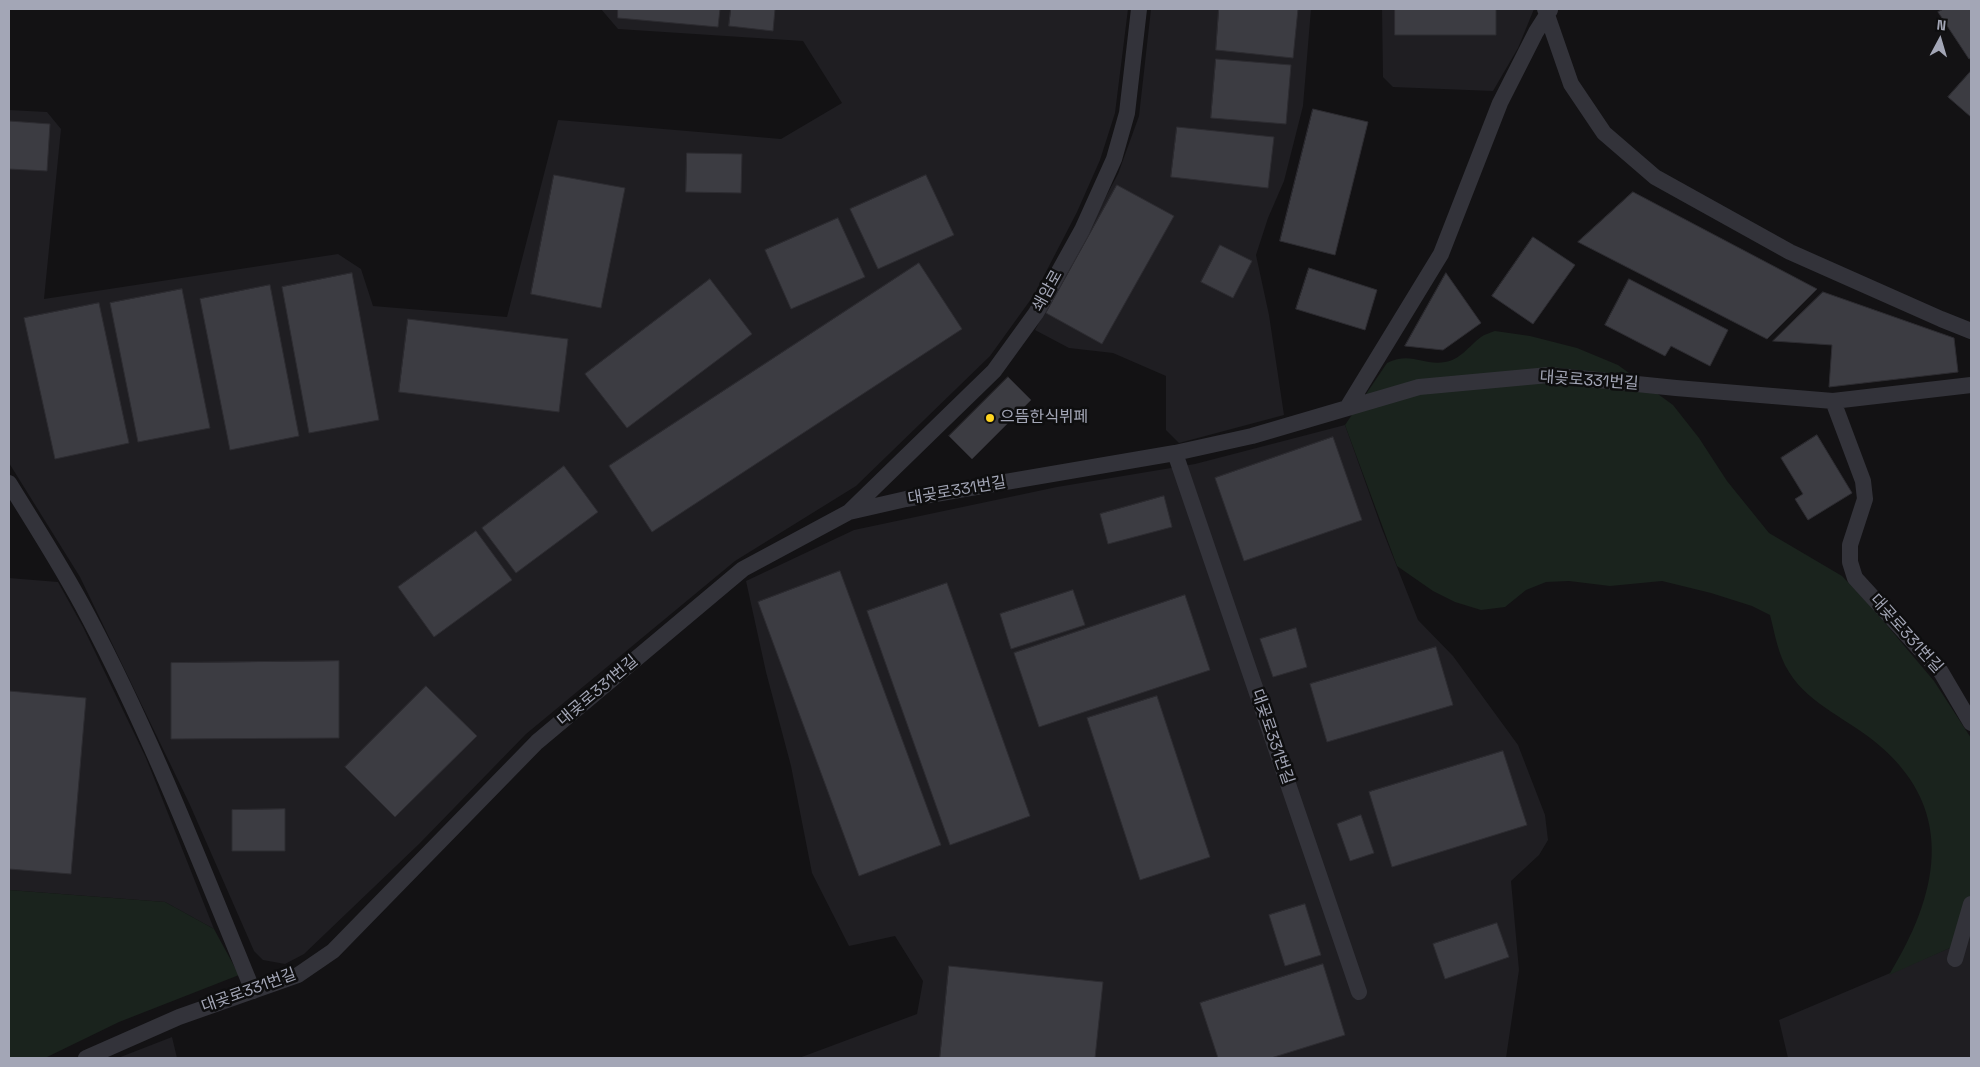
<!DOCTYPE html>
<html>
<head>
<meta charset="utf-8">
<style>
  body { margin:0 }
  #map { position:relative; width:1980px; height:1067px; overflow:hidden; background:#131214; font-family:"Space Grotesk",sans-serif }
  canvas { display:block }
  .frame { position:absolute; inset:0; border:10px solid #a3a6b6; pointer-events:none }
  .north { position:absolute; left:1915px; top:15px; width:50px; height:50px; -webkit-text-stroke:4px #0e0e0f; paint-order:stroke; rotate:6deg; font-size:14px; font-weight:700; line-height:20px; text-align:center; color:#a3a6b6 }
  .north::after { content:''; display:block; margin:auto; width:18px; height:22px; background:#a3a6b6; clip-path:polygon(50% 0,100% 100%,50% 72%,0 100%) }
</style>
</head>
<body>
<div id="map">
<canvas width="1980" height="1067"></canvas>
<div class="frame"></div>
<div class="north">N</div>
</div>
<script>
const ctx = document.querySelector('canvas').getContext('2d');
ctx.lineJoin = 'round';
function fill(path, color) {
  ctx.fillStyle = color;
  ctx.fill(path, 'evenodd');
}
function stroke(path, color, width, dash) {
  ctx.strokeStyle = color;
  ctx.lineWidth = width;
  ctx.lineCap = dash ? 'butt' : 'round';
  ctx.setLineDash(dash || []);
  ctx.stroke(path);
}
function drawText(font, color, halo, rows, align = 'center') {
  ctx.font = font + ' "Space Grotesk","Noto Sans KR",sans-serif';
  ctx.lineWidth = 5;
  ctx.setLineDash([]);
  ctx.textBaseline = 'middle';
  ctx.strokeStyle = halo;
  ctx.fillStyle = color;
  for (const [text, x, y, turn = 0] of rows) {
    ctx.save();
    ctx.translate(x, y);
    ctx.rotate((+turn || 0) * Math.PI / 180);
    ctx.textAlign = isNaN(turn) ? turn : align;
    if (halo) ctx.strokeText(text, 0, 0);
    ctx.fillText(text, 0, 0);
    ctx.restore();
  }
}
fill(new Path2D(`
  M601,9H1128L1115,113L1100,160L1077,212L1034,295L990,356L856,486L735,561L526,734L419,844L304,954L285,964L263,960L254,951L190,805L80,577L9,463V110L47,112L61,129L44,299L338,254L361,269L373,306L507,317L558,120L781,139L842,103L803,41L618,29Z
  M1151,9H1311L1303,106L1284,181L1268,218L1256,255L1269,315L1284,415L1179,443L1166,430V376L1113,353L1069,348L1035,330L1118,174L1139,116Z
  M1382,9H1534L1518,48L1493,91L1393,87L1383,77Z
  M1345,425L1382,529L1418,620L1453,656L1518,745L1545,815L1548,840L1539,855L1511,881L1519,970L1506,1058H799L917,1014L923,981L895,936L849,946L812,873L791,766L766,672L746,581L854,530L1057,487L1195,464Z
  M9,578L58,582L83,627L146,758L214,929L165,902L9,890Z
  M1971,904V1058H1788L1779,1020L1959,944Z
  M172,1037L177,1058H118Z`), '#1f1e22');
fill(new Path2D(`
  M1495,331L1530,336L1577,348L1618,365L1673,405L1699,438L1727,481L1769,533L1842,576L1869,604L1934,681L1971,738V904L1959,944L1889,975C1937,897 1958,813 1880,746C1851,720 1810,706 1789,672C1778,655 1775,634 1770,615L1752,606L1711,593L1662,581L1610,586L1569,581L1546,582L1526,590L1505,607L1481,610L1455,602L1433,591L1397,566L1345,425L1387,363C1411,351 1423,366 1445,362C1460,360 1469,346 1481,337C1485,334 1490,333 1495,331Z
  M9,890L165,902L214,929L239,975L119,1022L45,1058H9Z`), '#1a231d');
const building = new Path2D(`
  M618,9H720L718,27L618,18Z
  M731,9H775L773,31L729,26Z
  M1219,9H1298L1293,58L1216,50Z
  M1395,9H1496V35H1395Z
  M1944,9H1971V58L1969,59L1938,12Z
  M1216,59L1291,65L1286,124L1211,118Z
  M1971,71V117L1948,97Z
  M1313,109L1368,122L1335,255L1280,241Z
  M9,121L50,124L47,171L9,169Z
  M1177,127L1274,137L1268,188L1171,177Z
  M687,153L742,154L741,193L686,192Z
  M554,175L625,188L601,308L531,294Z
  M926,175L954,235L878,269L850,209Z
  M1117,185L1174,216L1102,344L1046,313Z
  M1633,192L1817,289L1767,339L1578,242Z
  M838,218L865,277L791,309L765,250Z
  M1533,237L1575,265L1533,324L1492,296Z
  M1220,245L1252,261L1233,298L1201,282Z
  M919,263L962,329L652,532L609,466Z
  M1309,268L1377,290L1365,330L1296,309Z
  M352,273L379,420L309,433L282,287Z
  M1446,273L1481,323L1443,350L1405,346Z
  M710,279L752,334L627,428L585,374Z
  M1629,279L1728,330L1710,366L1671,346L1665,356L1605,325Z
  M270,285L299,436L230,450L200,299Z
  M182,289L210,428L138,442L110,303Z
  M1823,292L1954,338L1958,372L1829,387L1832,345L1773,341Z
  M99,303L129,443L55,459L24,318Z
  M408,319L568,339L559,412L399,392Z
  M1008,377L1031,400L972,459L949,436Z
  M1817,435L1852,493L1808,520L1795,499L1803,494L1781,458Z
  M1333,437L1362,520L1244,561L1215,478Z
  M564,466L598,512L516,573L482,528Z
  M1164,496L1172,527L1108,544L1100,514Z
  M476,531L512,580L434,637L398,587Z
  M840,571L941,845L859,876L758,602Z
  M947,583L1030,816L950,845L867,611Z
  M1073,590L1085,625L1011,649L1000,614Z
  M1185,595L1210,670L1039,727L1014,653Z
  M1296,628L1307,667L1273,677L1260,639Z
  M1436,647L1453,705L1327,742L1310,684Z
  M339,661V738L171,739V663Z
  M426,686L477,736L395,817L345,767Z
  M9,691L86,698L71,874L9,869Z
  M1157,696L1210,857L1140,880L1087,718Z
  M1503,751L1527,825L1392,867L1369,792Z
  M285,809V851H232V810Z
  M1361,815L1374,853L1350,861L1337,824Z
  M1305,904L1321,955L1285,966L1269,915Z
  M1497,923L1509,957L1445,979L1433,944Z
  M1323,964L1345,1035L1271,1058H1218L1200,1003Z
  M949,966L1103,982L1095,1058H940Z`);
fill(building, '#3c3c42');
stroke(building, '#2d2c31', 1);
stroke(new Path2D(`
  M1545,9L1571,84L1604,133L1655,177L1790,252L1941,319L1971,331
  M1833,401L1863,481L1865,499L1850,545V562L1855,578L1941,672L1971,723
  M1347,408L1441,254L1500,103L1536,32L1550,10
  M1175,453L1359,992
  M9,483C36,527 64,570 88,616C152,737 201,865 253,991
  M849,512L994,371L1036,313L1082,230L1114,159L1127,113L1139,9
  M1955,959L1971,904
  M86,1058L179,1017L298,975L333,951L537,742L743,569L849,512L906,499L1175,453L1252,436L1419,387L1549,375L1676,388L1833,401L1971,385`), '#33333a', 16);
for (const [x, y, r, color] of [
  [990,418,5,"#ffd520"]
]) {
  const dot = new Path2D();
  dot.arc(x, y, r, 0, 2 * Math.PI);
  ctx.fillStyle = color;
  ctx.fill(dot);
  stroke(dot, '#0e0e0f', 2);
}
drawText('16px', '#a3a6b6', '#0e0e0f', [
  ["쇄암로",1048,291,-61],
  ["대곶로331번길",1589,381,4],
  ["대곶로331번길",957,491,-10],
  ["대곶로331번길",1906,634,48],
  ["대곶로331번길",598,691,-40],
  ["대곶로331번길",1272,737,71],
  ["대곶로331번길",249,991,-20]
]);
drawText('16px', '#a3a6b6', '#0e0e0f', [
  ["으뜸한식뷔페",1000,418]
], 'left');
</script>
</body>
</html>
